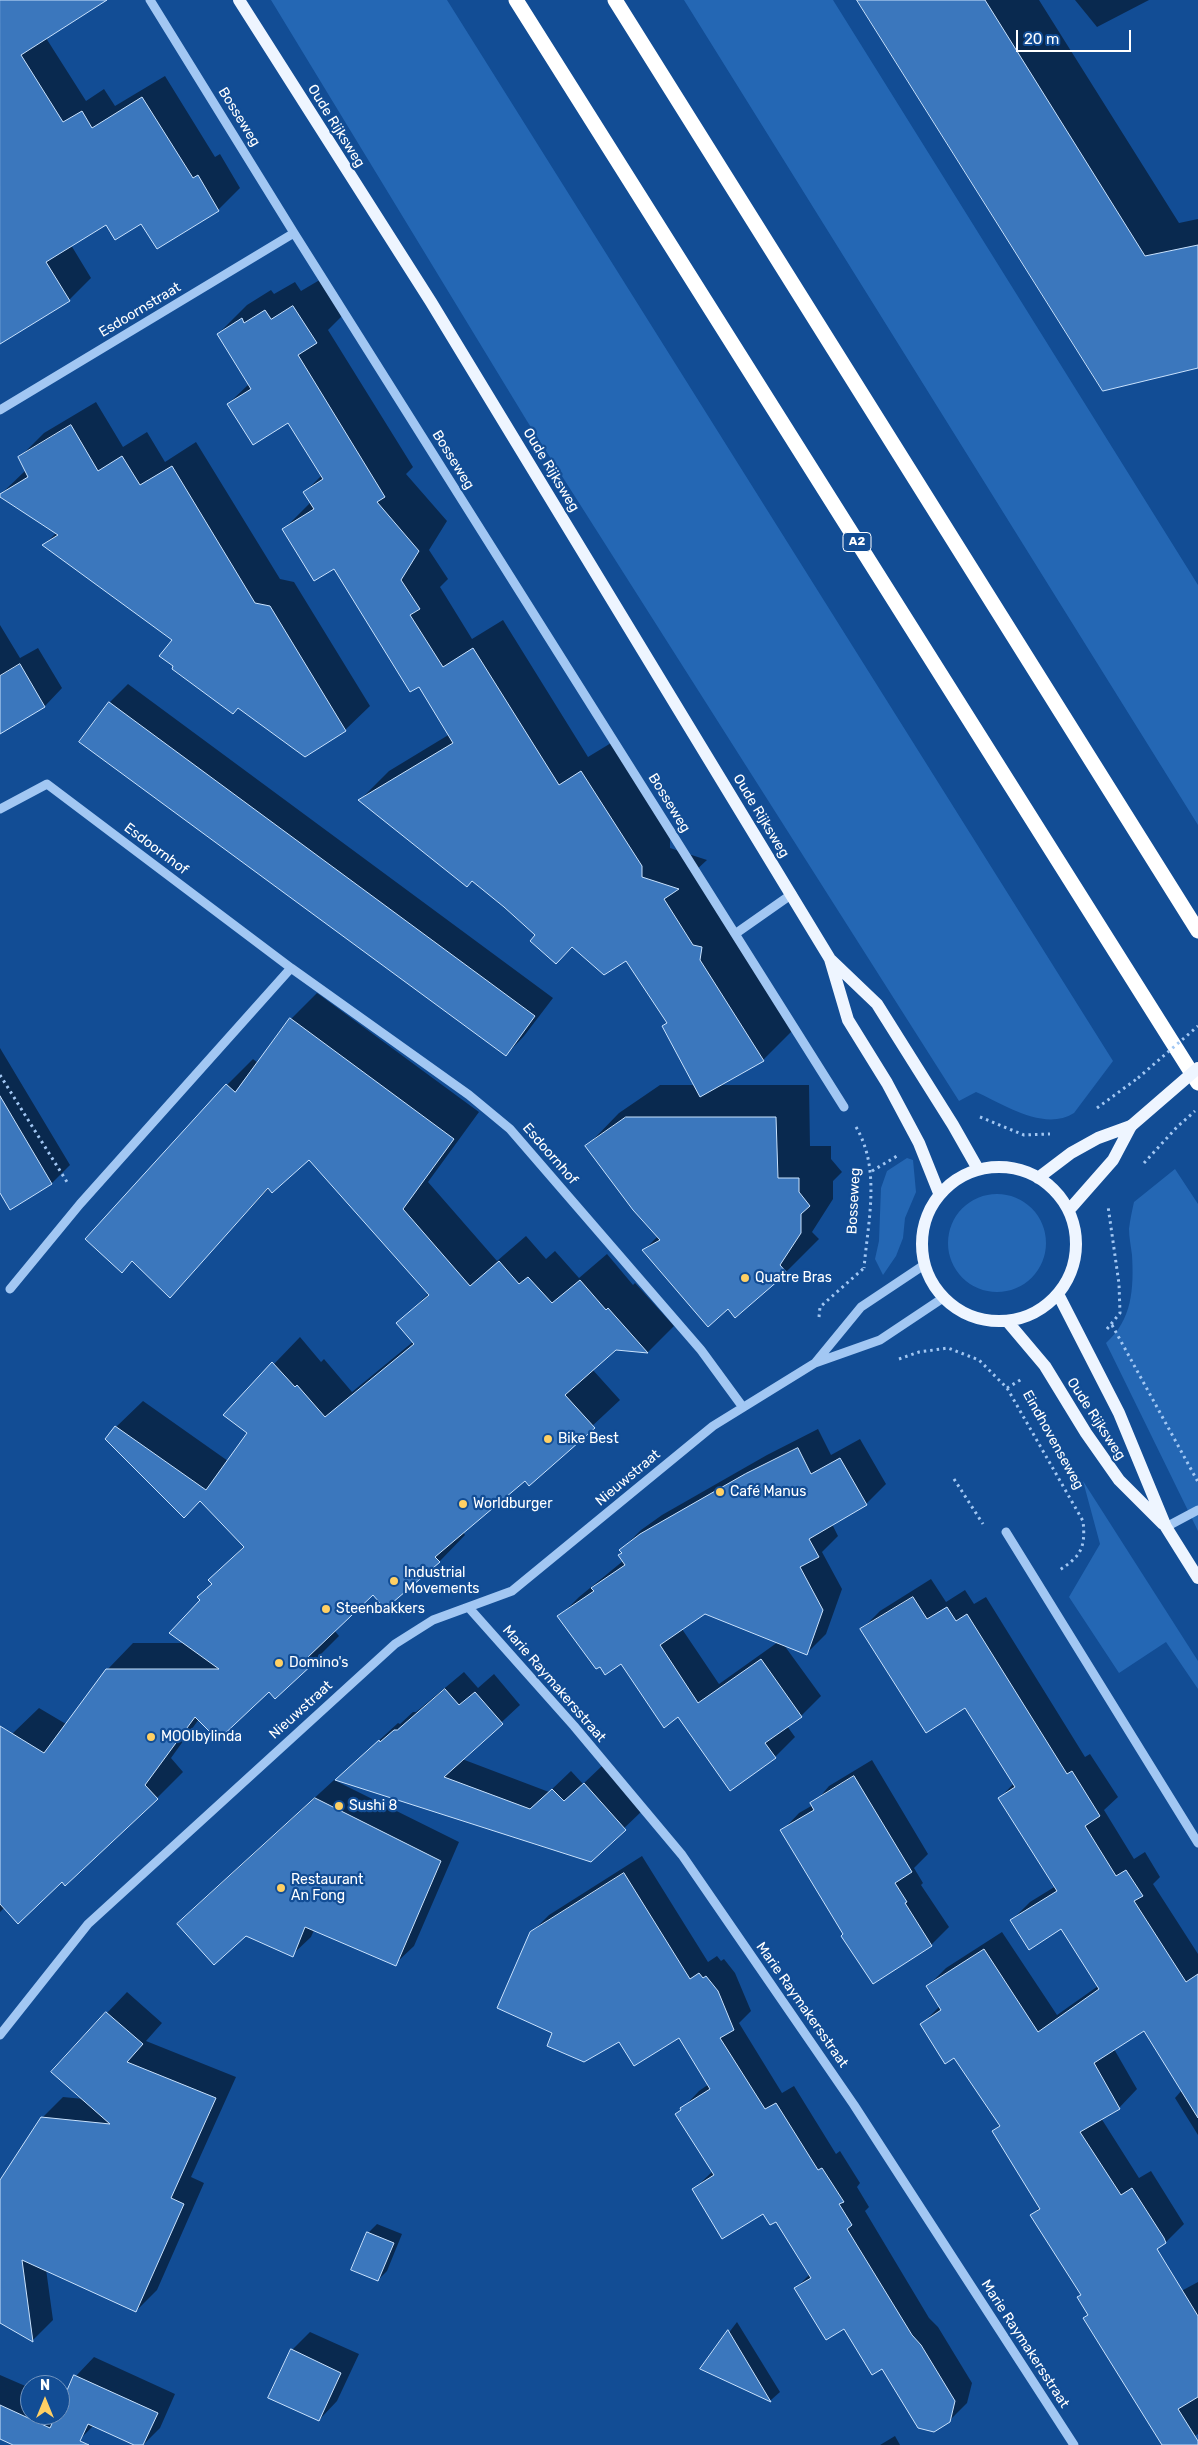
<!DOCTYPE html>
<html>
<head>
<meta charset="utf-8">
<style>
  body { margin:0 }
  #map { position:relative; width:1198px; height:2445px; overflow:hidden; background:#124d95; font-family:Rubik,sans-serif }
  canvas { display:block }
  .north { position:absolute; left:20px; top:2375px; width:50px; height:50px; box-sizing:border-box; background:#124d95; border:1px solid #7194bf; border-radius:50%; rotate:0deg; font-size:14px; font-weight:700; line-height:20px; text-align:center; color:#fff }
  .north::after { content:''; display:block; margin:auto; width:18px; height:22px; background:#ffd064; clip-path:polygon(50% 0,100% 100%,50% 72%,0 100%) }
  .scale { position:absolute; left:1016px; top:30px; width:115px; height:22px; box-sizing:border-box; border:2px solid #fff; border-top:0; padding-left:6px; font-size:15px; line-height:18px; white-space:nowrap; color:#fff; -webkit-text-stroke:4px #124d95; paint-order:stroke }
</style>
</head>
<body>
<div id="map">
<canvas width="1198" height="2445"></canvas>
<div class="north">N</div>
<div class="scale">20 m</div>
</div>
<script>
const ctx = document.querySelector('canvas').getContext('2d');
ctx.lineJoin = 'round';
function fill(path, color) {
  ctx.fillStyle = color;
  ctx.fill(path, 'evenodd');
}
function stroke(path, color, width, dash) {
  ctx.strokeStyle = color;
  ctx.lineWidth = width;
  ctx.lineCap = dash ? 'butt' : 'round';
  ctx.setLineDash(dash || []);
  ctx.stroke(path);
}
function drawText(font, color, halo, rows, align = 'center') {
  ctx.font = font + ' Rubik,sans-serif';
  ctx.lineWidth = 4.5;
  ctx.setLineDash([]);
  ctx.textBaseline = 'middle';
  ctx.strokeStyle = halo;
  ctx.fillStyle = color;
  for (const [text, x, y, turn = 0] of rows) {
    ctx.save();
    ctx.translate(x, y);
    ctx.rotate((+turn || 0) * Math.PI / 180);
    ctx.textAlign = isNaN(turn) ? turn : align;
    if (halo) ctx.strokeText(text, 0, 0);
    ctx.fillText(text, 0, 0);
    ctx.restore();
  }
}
fill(new Path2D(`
  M271,0H447L1113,1061L1074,1113C1044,1132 1004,1104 976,1092L959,1101L527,421Z
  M684,0H833L1198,585V825Z
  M907,1158L913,1160L916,1192L905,1218L903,1238L896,1256L883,1275L875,1259L879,1241L881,1188L887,1171Z
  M1175,1169L1198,1204V1531L1106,1343C1132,1320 1134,1289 1132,1255C1131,1247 1129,1237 1129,1229C1130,1220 1132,1211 1134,1202Z
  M948 1243a49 49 0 1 1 98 0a49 49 0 1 1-98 0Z
  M1083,1481L1198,1661V1689L1166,1642L1119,1673L1069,1597L1100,1544Z`), '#2467b4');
fill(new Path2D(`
  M0,0H99L46,38L86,101L104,89L115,106L165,76L215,157L220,154L240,188L218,210L142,223H107L71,245L91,278L69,300L0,342Z
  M859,0H1039L1179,223L1198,219V367Z
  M1075,0H1149L1097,27Z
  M323,278L345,313L328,330L413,467L406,474L447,521L429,550L448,579L440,587L472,639L503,620L588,757L611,743L670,837V848L707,860L694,872L722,916L731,918L728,930L792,1031L763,1060L719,1085H809L810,1146H831V1159L842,1172L833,1181V1199L812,1232L819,1239L786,1272L728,1308L644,1250L658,1236L587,1146L619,1113L660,1085H696L664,1026L668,1022L627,959L537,935L472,880L360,800L389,771L450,734L419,685L334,567L283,530L311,502L305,492L322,475L288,422L228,404L249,384L218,334L247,305L271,290L274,294L295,282L301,291Z
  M96,402L123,447L147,432L165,462L196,442L280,579L294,582L370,706L345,730L174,639L44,545L56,533L0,495L26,470L20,457L44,433Z
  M0,625L20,658L38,648L62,688L45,706L0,733Z
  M128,684L553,998L524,1036L506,1055L110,702Z
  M317,993L479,1112L428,1182L497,1261L526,1236L546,1259L555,1251L579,1278L607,1254L633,1285L635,1283L674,1326L648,1352L615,1349L592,1369L620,1400L530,1484L525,1480L463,1532L465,1535L439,1562L373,1594L334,1630L339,1636L313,1662L269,1690L199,1719L171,1758L183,1772L157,1798L62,1881L5,1907L0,1912V1754L12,1734L39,1708L66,1724L107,1670L133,1643H185L201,1600L213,1583L210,1580L244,1546L200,1499L116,1427L143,1401L228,1461L249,1433L225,1415L300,1337L321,1362L324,1359L352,1392L414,1341L398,1324L429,1293L309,1158L269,1188L170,1296L227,1085L253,1059L258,1063L291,1019Z
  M0,1048L70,1165L52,1183L10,1208L0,1191Z
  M818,1429L831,1455L860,1439L886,1484L866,1504L832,1524L838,1536L822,1552L842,1589L826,1634L806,1654L784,1645L821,1696L801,1716L787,1726L795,1737L775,1757L622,1662L559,1617L579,1597L623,1561L621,1550L641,1530L662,1515L767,1455ZM704,1613L778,1642L719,1684L682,1629Z
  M931,1579L946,1602L965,1590L974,1604L986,1597L1085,1757L1090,1754L1118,1797L1104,1810L1134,1859L1145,1852L1160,1877L1153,1884L1198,1954V2135L1175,2098L1182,2090L1145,2030L1114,2049L1137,2089L1119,2108L1101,2118L1139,2178L1151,2171L1184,2224L1166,2242L1032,2215L1041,2206L994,2131L1000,2124L954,2056L922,2024L940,2006L928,1986L946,1968L1002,1932L1057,2015L1098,1986L1062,1927L1012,1920L1030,1902L1056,1886L1000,1798L1014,1783L966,1706L862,1629L880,1611Z
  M464,1672L478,1688L494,1674L520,1705L462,1759L549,1792L571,1771L583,1784L603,1765L643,1810L591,1860L337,1779L398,1723L400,1724L413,1712H416Z
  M872,1760L928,1854L914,1868L923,1883L921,1885L949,1927L931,1945L873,1982L782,1831L799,1813L813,1805L829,1786Z
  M334,1780L459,1842L414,1946L395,1964L314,1930L311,1937L292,1955L197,1906Z
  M642,1856L708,1962L717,1956L721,1961L724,1959L735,1973L751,2011L739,2023L782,2093L794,2086L836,2154L840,2151L860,2183L857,2187L869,2207L865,2211L929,2318L938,2327L972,2383L967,2403L949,2421L883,2367L845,2327L795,2289L810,2274L776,2220L763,2212L694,2189L713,2171L677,2114L699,2091L709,2084L679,2037L620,2041L554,2033L531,1933L549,1915Z
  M127,1992L162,2023L146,2041L236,2077L191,2177L204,2183L157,2290L136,2311L46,2269L53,2320L33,2340L0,2321V2182L42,2118L63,2097L84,2099L107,2013Z
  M377,2224L402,2234L387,2271L378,2280L368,2233Z
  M1198,2282V2434L1180,2445H1164L1118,2325Z
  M737,2322L780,2392L771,2400L702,2368Z
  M310,2332L359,2354L337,2401L319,2420L292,2350Z
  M94,2357L175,2394L160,2428L143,2445H137L94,2425L79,2440L39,2445H16L0,2437V2375L30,2388V2415H60V2402L63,2404L76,2376Z
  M895,2436L900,2445H880Z`), '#0007');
const building = new Path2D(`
  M0,0H107L21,55L63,122L82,111L92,128L142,97L193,178L198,175L219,211L157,249L141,224L115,240L106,225L46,262L70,301L0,344Z
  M857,0H985L1145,256L1198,245V368L1103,391Z
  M293,306L317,343L298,355L385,497L377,502L419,551L401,580L420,609L410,615L443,667L473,648L559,785L581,771L642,866V877L679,889L664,899L693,945L702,947L700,960L764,1061L700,1097L662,1026L667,1023L626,961L604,975L572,947L556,964L530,941L535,935L504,907L472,881L467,887L358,800L453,743L419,687L410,692L334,569L314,581L282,529L314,509L303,492L323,479L288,423L253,445L227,404L251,389L217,334L242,318L244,323L265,310L271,319Z
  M71,425L98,471L122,456L140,485L172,466L255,603L270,606L346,731L305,757L238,708L233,714L172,669L173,666L159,656L172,640L42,545L58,535L0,497V494L28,477L18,457Z
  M20,664L45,707L0,734V676Z
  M109,702L535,1016L506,1056L79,742Z
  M290,1018L454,1139L403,1209L470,1286L499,1261L519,1284L528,1277L552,1303L580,1280L606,1310L608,1308L648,1353L616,1350L565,1395L595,1428L529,1486L525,1481L435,1557L440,1562L385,1609L373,1595L308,1657L314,1663L275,1699L269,1692L218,1740L195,1717L145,1785L158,1799L65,1886L62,1882L18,1924L0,1904V1726L44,1753L106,1669H219L169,1633L200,1600L197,1597L212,1584L208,1580L244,1547L200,1501L184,1518L105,1439L115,1426L206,1490L247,1433L223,1415L272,1362L295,1387L297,1385L325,1417L414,1344L396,1323L429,1295L309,1160L272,1193L268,1188L170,1298L132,1261L122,1273L85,1239L226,1084L235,1092Z
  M0,1096L52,1184L10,1210L0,1193Z
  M626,1117H776L778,1178H799V1192L810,1206L801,1214V1233L780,1265L787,1273L735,1318L728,1309L708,1327L642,1250L660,1240L633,1210L585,1146Z
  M798,1448L811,1474L840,1458L867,1505L809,1539L819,1557L800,1567L823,1610L807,1655L705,1614L660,1645L698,1703L761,1659L802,1717L765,1743L776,1758L730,1791L678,1717L664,1728L621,1664L605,1675L600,1667L596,1669L557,1616L594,1591L591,1588L625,1565L618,1555L622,1553L619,1550L640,1534L745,1474Z
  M913,1597L927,1619L947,1607L956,1621L967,1614L1067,1774L1072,1771L1100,1816L1085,1826L1116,1876L1126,1870L1143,1896L1134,1901L1186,1982L1198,1974V2118L1144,2031L1094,2063L1120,2109L1080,2132L1121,2195L1132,2188L1164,2238L1166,2243L1157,2249L1198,2316V2397L1178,2409L1198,2441V2445H1162L1083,2318L1088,2315L1077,2297L1081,2295L1030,2215L1040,2209L992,2131L1000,2126L954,2058L945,2064L920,2024L941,2010L926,1986L984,1949L1038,2032L1099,1989L1061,1929L1029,1950L1010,1920L1057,1891L998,1798L1015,1787L965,1708L926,1733L860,1629Z
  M445,1689L459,1705L475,1692L503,1724L444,1777L530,1809L552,1789L564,1801L584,1783L626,1830L591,1862L335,1780L379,1740L380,1742L394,1730H397Z
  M854,1776L912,1872L895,1883L907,1902L905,1903L932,1946L873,1984L841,1936L843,1934L780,1830L814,1810L810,1803Z
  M315,1798L441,1861L396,1966L305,1927L293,1957L246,1936L214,1965L177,1924Z
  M624,1873L690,1979L699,1973L703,1978L706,1976L718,1991L734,2030L720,2038L765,2109L776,2103L818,2170L822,2168L844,2202L839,2204L852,2225L847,2229L912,2335L921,2345L955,2401L950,2422L934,2432L918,2428L882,2369L872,2375L844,2329L826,2340L794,2288L811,2278L776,2222L770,2225L763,2214L722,2239L692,2189L714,2175L675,2114L681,2110L680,2108L710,2089L679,2038L634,2066L619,2042L584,2062L547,2046L552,2033L497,2008L530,1932Z
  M106,2012L143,2044L127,2062L216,2098L171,2198L184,2204L136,2312L22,2260L33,2342L0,2323V2180L41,2117L110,2124L51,2072Z
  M367,2232L394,2243L378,2281L351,2270Z
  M728,2330L771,2402L700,2369Z
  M291,2349L341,2373L319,2421L268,2398Z
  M74,2375L158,2413L143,2445H134L88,2424L80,2441L89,2445H13L0,2439V2405L50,2428L56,2415H60V2407Z`);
fill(building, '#3b77bd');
stroke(building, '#c9e2fd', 1);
stroke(new Path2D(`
  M0,1075L67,1182
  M1097,1108L1138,1078
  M980,1117L1024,1135L1050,1134
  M856,1127C881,1169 868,1221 864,1268
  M1144,1163L1177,1127L1195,1111
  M872,1171L897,1156
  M819,1317L820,1307L864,1268
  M1112,1325L1198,1482
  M1107,1329L1120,1313L1119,1284L1108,1206
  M899,1359L919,1352L948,1348L979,1360L1007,1388L1083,1521C1086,1549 1080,1557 1058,1571
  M1007,1388L1022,1379
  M954,1479L983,1524`), '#a2c7f3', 3, [2.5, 4]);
stroke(new Path2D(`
  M150,0L294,233L844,1107
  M0,410L294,233
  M0,809L47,784L291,968L469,1095L510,1129L701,1350L742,1406
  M735,934L792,894
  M10,1289L80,1204L291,968
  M815,1363L861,1307L924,1265
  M1166,1527L1198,1510
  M1006,1532L1198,1843
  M470,1609L574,1726L682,1855L854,2105L1074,2445
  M0,2035L88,1924L395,1644L433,1620L512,1591L713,1426L815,1363L880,1340L943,1298`), '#a2c7f3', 9);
stroke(new Path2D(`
  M239,0L431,302L830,959L848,1020L887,1083L919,1143L939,1193
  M831,960L877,1004L953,1125L978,1169
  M922 1244a77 77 0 1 1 154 0a77 77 0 1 1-154 0Z
  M1038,1178L1071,1153L1098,1138L1131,1126
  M1069,1210L1113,1160L1131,1126
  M1058,1294L1119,1413L1166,1527L1198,1578
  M1007,1321L1045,1366L1086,1433L1119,1480L1163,1524`), '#eef5ff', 12);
stroke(new Path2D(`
  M516,0L1198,1083
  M615,0L1198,931`), '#fff', 15);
stroke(new Path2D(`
  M1138,1078L1198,1026`), '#a2c7f3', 3, [2.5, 4]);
stroke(new Path2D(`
  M1131,1126L1198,1068`), '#eef5ff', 12);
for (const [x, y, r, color] of [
  [745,1278,5,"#ffd064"],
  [548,1439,5,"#ffd064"],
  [720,1492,5,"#ffd064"],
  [463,1504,5,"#ffd064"],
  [394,1581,5,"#ffd064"],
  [326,1609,5,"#ffd064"],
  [279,1663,5,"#ffd064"],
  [151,1737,5,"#ffd064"],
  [339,1806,5,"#ffd064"],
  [281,1888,5,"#ffd064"]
]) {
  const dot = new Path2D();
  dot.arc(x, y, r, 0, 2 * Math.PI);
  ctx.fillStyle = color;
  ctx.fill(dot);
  stroke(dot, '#124d95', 2);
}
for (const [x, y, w] of [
  [857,542,28]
]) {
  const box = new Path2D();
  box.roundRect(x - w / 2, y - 9.5, w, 19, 4);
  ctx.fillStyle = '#124d95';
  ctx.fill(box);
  stroke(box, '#fff', 1);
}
drawText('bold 12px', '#fff', null, [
  ["A2",857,542]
]);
drawText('14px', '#fff', '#124d95', [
  ["Bosseweg",239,117,58],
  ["Oude Rijksweg",336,126,58],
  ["Esdoornstraat",140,310,-31],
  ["Bosseweg",453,460,58],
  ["Oude Rijksweg",551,470,59],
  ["Bosseweg",669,803,58],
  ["Oude Rijksweg",761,816,59],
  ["Esdoornhof",156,849,37],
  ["Esdoornhof",550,1154,49],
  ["Bosseweg",854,1201,-87],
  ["Oude Rijksweg",1096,1419,57],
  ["Eindhovenseweg",1053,1440,61],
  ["Nieuwstraat",628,1478,-40],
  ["Marie Raymakersstraat",554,1684,49],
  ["Nieuwstraat",301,1710,-42],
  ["Marie Raymakersstraat",802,2005,55],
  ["Marie Raymakersstraat",1025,2344,57]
]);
drawText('14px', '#fff', '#124d95', [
  ["Quatre Bras",755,1278],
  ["Bike Best",558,1439],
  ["Café Manus",730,1492],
  ["Worldburger",473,1504],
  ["Industrial",404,1573],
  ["Movements",404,1589],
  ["Steenbakkers",336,1609],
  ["Domino's",289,1663],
  ["MOOIbylinda",161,1737],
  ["Sushi 8",349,1806],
  ["Restaurant",291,1880],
  ["An Fong",291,1896]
], 'left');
</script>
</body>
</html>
